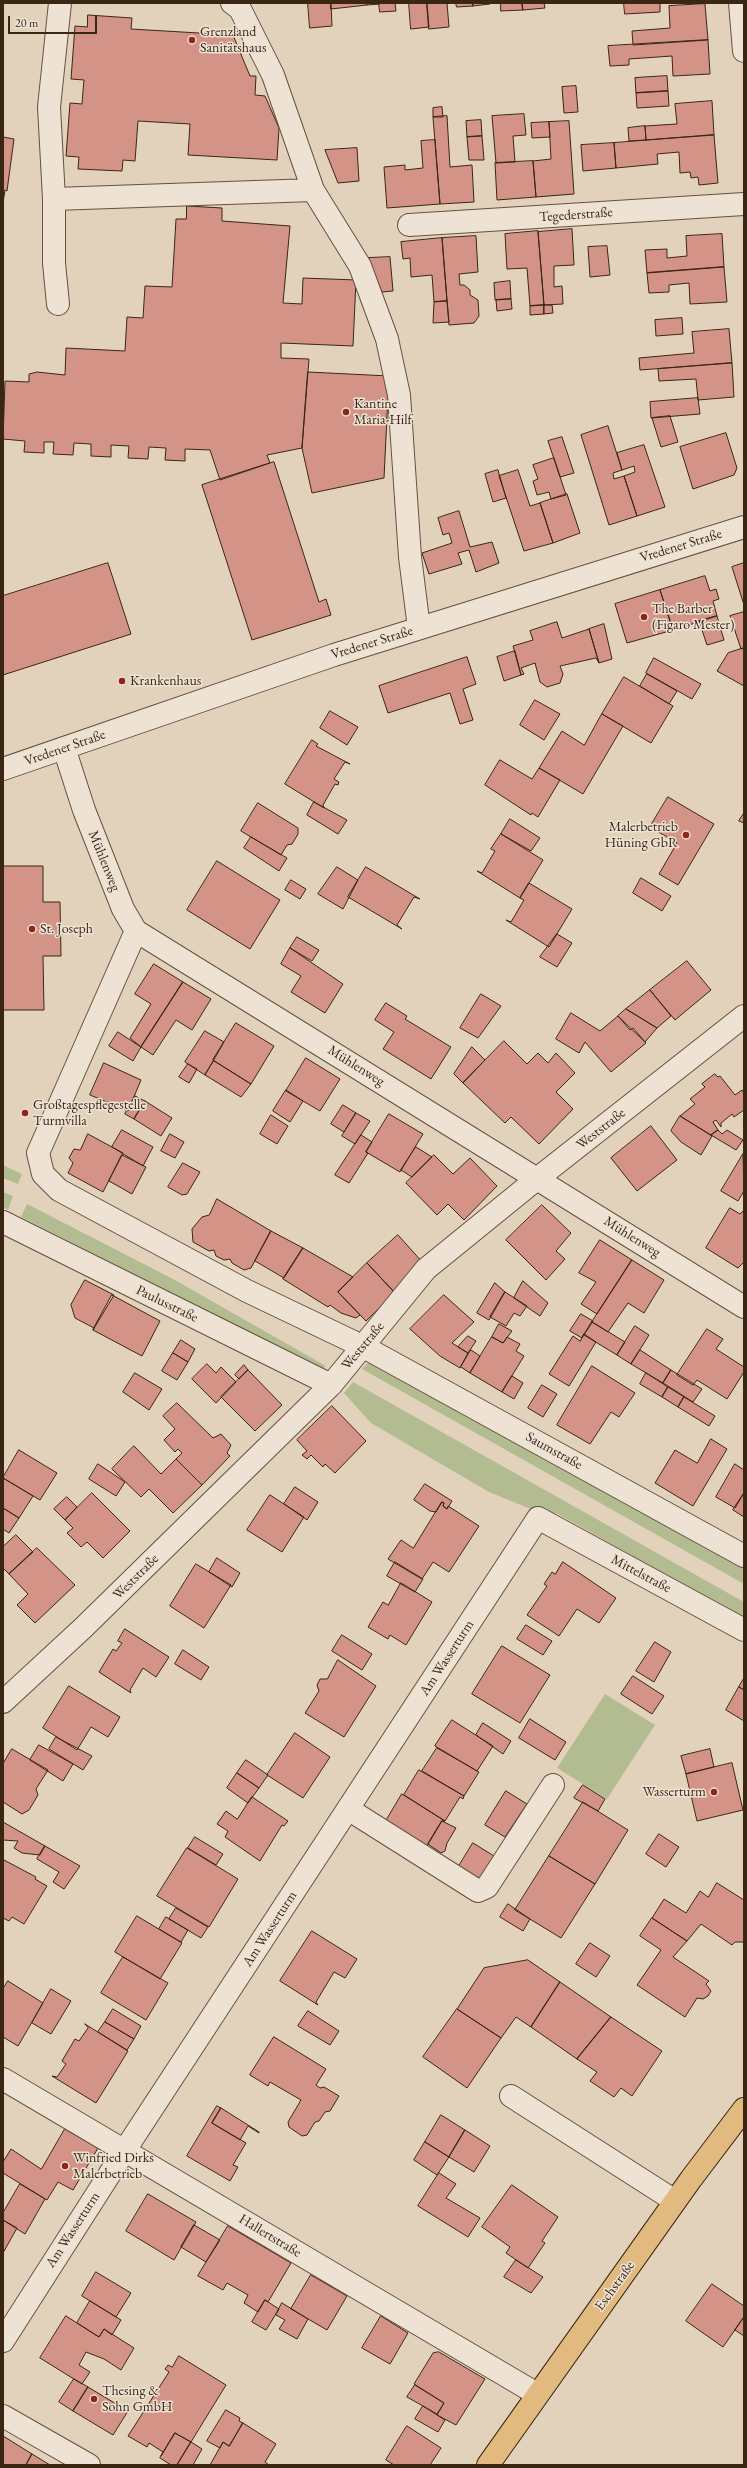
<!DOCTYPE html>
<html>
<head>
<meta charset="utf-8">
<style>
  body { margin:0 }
  #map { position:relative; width:747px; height:2468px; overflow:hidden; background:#e3d2bb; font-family:"EB Garamond",serif }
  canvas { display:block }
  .frame { position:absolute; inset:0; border:4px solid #3b2614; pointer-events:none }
  .scale { position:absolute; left:8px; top:16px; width:89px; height:18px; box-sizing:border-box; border:2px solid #3b2614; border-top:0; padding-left:5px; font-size:12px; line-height:14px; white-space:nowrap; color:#3b2614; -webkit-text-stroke:3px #ede2d3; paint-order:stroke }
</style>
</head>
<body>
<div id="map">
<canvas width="747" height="2468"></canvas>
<div class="frame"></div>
<div class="scale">20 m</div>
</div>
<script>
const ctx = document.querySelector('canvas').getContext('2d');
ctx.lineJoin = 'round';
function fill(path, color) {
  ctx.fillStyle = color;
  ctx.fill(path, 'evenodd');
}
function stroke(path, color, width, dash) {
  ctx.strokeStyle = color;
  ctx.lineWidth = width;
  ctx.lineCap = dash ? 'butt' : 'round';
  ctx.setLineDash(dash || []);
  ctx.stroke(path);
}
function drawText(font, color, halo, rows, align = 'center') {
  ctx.font = font + ' "EB Garamond",serif';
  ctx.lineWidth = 3;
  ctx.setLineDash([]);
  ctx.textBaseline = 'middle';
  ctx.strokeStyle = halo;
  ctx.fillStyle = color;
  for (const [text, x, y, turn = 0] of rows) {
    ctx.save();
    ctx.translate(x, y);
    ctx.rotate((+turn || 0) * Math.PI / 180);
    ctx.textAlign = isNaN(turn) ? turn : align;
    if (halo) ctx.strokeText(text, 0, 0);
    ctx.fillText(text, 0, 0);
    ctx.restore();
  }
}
fill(new Path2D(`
  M3,1165L22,1174L18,1184L3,1178Z
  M3,1192L13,1196L8,1210L3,1207Z
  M27,1204L173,1279L326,1366L315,1376L164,1289L21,1217Z
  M370,1361L744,1566V1584L362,1369Z
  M353,1382L744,1602V1619L558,1514L533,1510L489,1492L371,1423L344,1393Z
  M605,1694L655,1725L607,1799L557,1768Z`), '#b3bc91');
const building = new Path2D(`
  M308,3H331L332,26L310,28Z
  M331,3H366L367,5L331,9Z
  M366,3H379L380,4L367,5Z
  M379,3H395L396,11L380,12Z
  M409,3H427L429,27L411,29Z
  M427,3H447L449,27L429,29Z
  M456,3H473V6L457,7Z
  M473,3H490V4L473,6Z
  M501,3H522L523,10L501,11Z
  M522,3H544L545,8L523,10Z
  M624,3H660V12L625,14Z
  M705,4L708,40L633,45L632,31L670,28L669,6Z
  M88,15L132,18L131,29L233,35L250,76H256L255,95L265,96L279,128L277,160L188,155L190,124L138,121L135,161L123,160L122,171L78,169L79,157L66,156L70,103L82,104L83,91L84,80L71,79L75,26L87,27Z
  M708,40L710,74L673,76L672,56L629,59V65L610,66L608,46Z
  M667,76L668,91L636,93L635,78Z
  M576,86L578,112L564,113L562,87Z
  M668,91L669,106L637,108L636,93Z
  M712,101L714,135L646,140L645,126L677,124L675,104Z
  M442,107L443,117H433V108Z
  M524,114L526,135L513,136L515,162L496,163L492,116Z
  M447,116L450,167L472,165L474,202L440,204L433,117Z
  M481,120L482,136L467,137L466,121Z
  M569,121L574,194L536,197L533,161L551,159L549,122Z
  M549,122L550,137L532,138L531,123Z
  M645,126L646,140L629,141L628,128Z
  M714,135L718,183L699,185L698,177L691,178L690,172L680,173L679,152L657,154L658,164L616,168L614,143Z
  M482,136L484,160H469L467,137Z
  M3,137L14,139L7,191L5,190L3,203Z
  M435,140L440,204L387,208L384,167L405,165V170L423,168L421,141Z
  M614,143L616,168L583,171L581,145Z
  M357,148L359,181L338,183L325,150Z
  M533,161L536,197L497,200L495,163Z
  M187,206L222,208V221L290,226L283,303L302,304L303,278L356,280L353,346L281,343V358L309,359L302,448L267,455L270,463L220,480L210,450L185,449V461L165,460L166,448L149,447L148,459L128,458L129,446L111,445V457L91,456V444L74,443L73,455L53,454L54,442H44V453L24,452L25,441L3,439L5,381L29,382V374L37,372L65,375L66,348L125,351L127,317L143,318L145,286L172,287L176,219H186Z
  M572,229L574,265L554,266V287L562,286L563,304L544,305L538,232Z
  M538,231L544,305L530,306L527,268L507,269L505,234Z
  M722,234L724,267L647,273L645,250L667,249V258L687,256L686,236Z
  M476,236L478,272L459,274L460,285H464L470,290V295L478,300L479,316L474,323L449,325L442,238Z
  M442,238L447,301L434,302L432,275L411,277L410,258L403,259L401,242Z
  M607,246L610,275L590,277L588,247Z
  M390,257L393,291L382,292L368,258Z
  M724,267L727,302L690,304L689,283L669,285V292L649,293L647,273Z
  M510,281L511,299L495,300L494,283Z
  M511,299L512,309L497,311L496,300Z
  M447,301L449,322L433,323L434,302Z
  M544,305H552L553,313L544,314Z
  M544,305V314L530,315V306Z
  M682,318L683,334L656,336L655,320Z
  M729,329L732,363L640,370L639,358L694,353L692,332Z
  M732,363L734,397L698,400L696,379L659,381L658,369Z
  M308,372L389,376L384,478L312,493L302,448Z
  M698,398L700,414L651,418L650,402Z
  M670,416L678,442L661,447L652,418Z
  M608,426L622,470L613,473L614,479L624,476L637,516L609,525L581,435Z
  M726,433L737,468L734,475L693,489L680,447Z
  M562,437L574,473L560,477L548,441Z
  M644,445L665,507L637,516L624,476L635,472L634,466L622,470L617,453Z
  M554,458L566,495L551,499L549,492L537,495L533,481L538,479L533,465Z
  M274,462L319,602L326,599L331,615L252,640L202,485Z
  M498,470L506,498L493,502L485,474Z
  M518,470L530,506L540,503L553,543L524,551L499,476Z
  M567,494L580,533L553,543L540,503Z
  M459,511L470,547L492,542L499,563L476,572L469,550L458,553L462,564L429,574L422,553L452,543L449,533L443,535L438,518Z
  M108,563L131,634L3,675V596Z
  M744,563V605L732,567Z
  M705,576L710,591L716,589L719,599L713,601L717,616L673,630L660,590Z
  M660,590L673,630L627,643L615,604Z
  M744,612V648L741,649L730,616Z
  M717,616L724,640L707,645L699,621Z
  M557,622L562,638L589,629L599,663L596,658L560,666L563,674L560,683L547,687L540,682L535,663L521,668L524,674L521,675L513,646L533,640L530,631Z
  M604,624L612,659L599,663L589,629Z
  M744,648V686L717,671L728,653Z
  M515,651L521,675L504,681L497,657Z
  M467,657L476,684L463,689L473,720L460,724L450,693L388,713L379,686Z
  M654,658L701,684L692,699L646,673Z
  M647,674L677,691L669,704L640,686Z
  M624,677L673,706L651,743L602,714Z
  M535,700L560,714L544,740L520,725Z
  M330,711L358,727L347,745L320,728Z
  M602,714L623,726L583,794L539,768L562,731L584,745Z
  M312,740L318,744L316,746L350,764L345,762L334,779L339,782L338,785L335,784L323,805L324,808L285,784Z
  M500,760L532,779L539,768L560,780L538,817L532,813L531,815L485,785Z
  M668,797L714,824L678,885L659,874L677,843L650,827Z
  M314,802L347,820L338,834L307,815Z
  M258,803L298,828V834L292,844L287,845L281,855L241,831Z
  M744,813V823L739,821Z
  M510,819L540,838L531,851L501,834Z
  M501,834L543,860L520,898L477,871L482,873L495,851L491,849Z
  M251,837L287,858L279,871L244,848Z
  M217,861L280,900L250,949L187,910Z
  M3,866H43V902H60L61,956H43L44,1010H3Z
  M337,867L358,880L343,909L318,894Z
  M366,867L420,899L414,897L397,925L402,929L348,897Z
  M641,878L671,896L662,911L633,893Z
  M291,880L306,889L300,899L285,890Z
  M529,883L572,909L549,947L506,920L511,922L524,900L520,898Z
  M557,934L572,943L557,967L540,957Z
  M297,937L319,950L312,961L290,948Z
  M290,948L343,984L325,1013L291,992L301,976L281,964Z
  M687,961L711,990L675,1020L650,990Z
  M154,964L183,982L141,1047L130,1038L151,1004L135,994Z
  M183,982L211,999L192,1030L176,1020L153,1055L141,1047Z
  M650,990L671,1016L657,1028L626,1009Z
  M481,994L501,1006L478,1038L460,1028Z
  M386,1003L407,1016L405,1019L451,1047L431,1079L383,1049L394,1032L375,1020Z
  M626,1009L657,1028L645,1042L618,1016Z
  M571,1013L600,1031L618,1016L630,1030L633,1028L646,1043L611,1072L585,1042L579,1053L556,1039Z
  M236,1023L274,1046L251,1084L213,1060Z
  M205,1031L224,1042L205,1075L185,1062Z
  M118,1032L141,1047L133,1061L109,1046Z
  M504,1041L527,1064L538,1053L548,1063L556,1053L575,1073L556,1092L573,1109L539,1144L511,1117L505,1123L463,1083Z
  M472,1047L485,1060L463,1083L454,1074Z
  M306,1058L340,1079L320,1111L286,1091Z
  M214,1061L251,1084L241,1097L205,1075Z
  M104,1063L141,1080L128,1111L90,1095Z
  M188,1064L197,1069L189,1083L179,1077Z
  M715,1074L718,1077L720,1076L735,1095L742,1090L744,1093V1110L734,1117L732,1114L721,1123V1127L716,1120L713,1122L718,1130L711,1135L680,1116L695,1104L690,1099L705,1087L702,1084Z
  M286,1090L303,1101L290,1122L273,1111Z
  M135,1096L145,1101L134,1119L125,1114Z
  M145,1101L172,1118L161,1136L134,1119Z
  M343,1105L356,1113L344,1132L331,1124Z
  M356,1113L370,1121L355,1144L342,1136Z
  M389,1114L423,1134L400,1172L366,1152Z
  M271,1115L288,1126L277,1144L260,1134Z
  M680,1116L712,1136L701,1155L681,1142L671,1131Z
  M651,1126L677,1160L637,1191L611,1158Z
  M122,1130L153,1147L143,1166L112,1147Z
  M718,1130L722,1134L727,1130L743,1140L736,1150L711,1135Z
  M88,1134L123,1153L103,1192L68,1173L73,1163L69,1158L74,1149L80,1150Z
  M170,1134L184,1142L175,1158L161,1151Z
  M361,1135L372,1142L366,1152L368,1153L349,1183L335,1175Z
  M416,1147L432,1157L412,1177L401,1170Z
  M743,1154L744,1191L738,1201L721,1191Z
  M122,1155L146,1167L132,1194L109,1181Z
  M434,1155L453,1174L470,1158L497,1186L464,1220L448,1204L437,1215L406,1183Z
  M183,1163L200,1172L187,1194L182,1195L168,1187Z
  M217,1199L271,1231L251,1268L244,1270L232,1263L230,1259L224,1260L216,1256L214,1250L209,1251L193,1242L192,1229L202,1217L209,1215Z
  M542,1205L571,1233L556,1251L565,1259L546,1280L506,1240Z
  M730,1208L740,1214L744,1210V1262L738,1268L706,1248Z
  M271,1231L303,1248L284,1278L255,1261Z
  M398,1235L424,1264L395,1293L367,1263Z
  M600,1240L632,1260L597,1314L581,1304L596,1282L579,1273Z
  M303,1248L353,1277L338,1292L360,1315L356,1318L341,1313L330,1305L328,1307L283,1279Z
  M632,1260L664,1280L644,1313L628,1303L608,1332L592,1322Z
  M367,1263L395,1293L366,1321L338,1292Z
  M85,1280L114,1295L93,1330L94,1328L75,1318L71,1305Z
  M523,1281L548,1303L540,1316L514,1298Z
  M495,1283L505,1292L489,1320L477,1313Z
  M505,1292L527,1306L520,1316L514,1313L506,1326L490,1317Z
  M112,1295L160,1321L142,1356L93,1330Z
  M444,1295L474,1322L452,1343L468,1353L460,1368L440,1356L410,1329Z
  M581,1314L593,1321L582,1338L570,1331Z
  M592,1322L625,1342L617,1355L584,1335Z
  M499,1324L512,1331L503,1343L492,1337Z
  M635,1326L649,1335L631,1364L617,1355Z
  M707,1329L723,1339L716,1349L744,1367V1372L727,1399L697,1380L693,1385L677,1375Z
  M584,1334L596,1342L569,1386L549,1374L573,1336L580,1341Z
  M468,1336L476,1341L468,1353L458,1347Z
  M492,1337L503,1343L507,1337L520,1344L516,1351L524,1356L502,1392L470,1373Z
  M181,1340L195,1349L188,1362L173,1353Z
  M471,1350L480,1356L470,1373L461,1367Z
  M640,1350L671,1370L663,1383L631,1364Z
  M173,1353L188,1362L177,1380L162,1371Z
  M207,1364L216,1373L221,1367L236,1382L216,1403L192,1379Z
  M244,1365L248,1370L239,1379L235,1375Z
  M592,1366L635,1393L619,1417L611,1412L590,1444L557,1425Z
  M248,1370L282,1405L255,1431L221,1397Z
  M671,1370L702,1389L693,1402L663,1383Z
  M135,1373L162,1389L149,1410L123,1392Z
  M646,1373L668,1387L662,1397L640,1384Z
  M512,1376L523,1383L514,1399L502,1392Z
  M542,1385L557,1394L543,1417L528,1408Z
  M668,1387L684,1397L678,1407L662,1397Z
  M684,1397L715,1416L709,1426L678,1407Z
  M177,1403L213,1438L221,1434L231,1445L227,1453L230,1456L202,1485L176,1459L182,1453L178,1449L175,1452L164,1440L175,1429L163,1416Z
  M332,1406L366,1441L335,1473L325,1464L323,1467L311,1455L307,1459L302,1455L307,1451L297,1440Z
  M711,1439L727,1449L693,1506L655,1483L675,1450L697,1463Z
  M134,1446L161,1474L176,1459L202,1485L173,1513L149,1489L141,1497L112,1469Z
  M19,1450L57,1473L40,1500L3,1478Z
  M98,1464L125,1482L116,1496L89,1479Z
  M735,1464L744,1470V1493L735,1508L716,1497Z
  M3,1478L33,1496L19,1518L3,1508Z
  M425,1484L452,1501L447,1509L443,1506L444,1503L442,1502L436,1512L430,1511L414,1500Z
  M295,1487L318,1502L307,1520L284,1504Z
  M92,1493L130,1531L103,1558L87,1542L81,1547L67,1533L73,1528L65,1520Z
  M744,1493V1517L733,1510Z
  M270,1495L304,1517L282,1552L247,1530Z
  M67,1497L77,1507L65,1520L54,1509Z
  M442,1502L444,1503L443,1506L447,1509L448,1506L479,1526L449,1572L433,1562L422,1579L388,1559L401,1540L413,1548Z
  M3,1508L19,1518L9,1533L3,1529Z
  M16,1535L33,1552L9,1574L3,1568V1547Z
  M37,1548L75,1585L35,1623L17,1605L28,1594L9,1574Z
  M217,1558L240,1573L232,1587L209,1572Z
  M395,1562L423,1579L415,1592L387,1576Z
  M563,1562L616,1598L599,1623L577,1609L559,1636L527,1615L547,1586L544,1584L552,1572L555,1574Z
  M196,1564L231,1585L204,1628L170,1606Z
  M401,1583L432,1602L406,1645L390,1635L388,1639L368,1627L383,1602L388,1605Z
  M526,1625L552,1641L543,1655L517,1639Z
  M125,1629L169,1657L156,1677L143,1668L130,1690L131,1693L99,1672L113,1649L116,1651L122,1643L118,1641Z
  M342,1635L372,1654L362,1670L332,1651Z
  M655,1642L671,1652L654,1682L636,1671Z
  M502,1646L550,1675L520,1723L472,1694Z
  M183,1650L209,1667L201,1680L175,1664Z
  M338,1660L376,1686L344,1737L305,1713L319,1691L317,1685L320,1679H327Z
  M633,1676L664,1696L652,1714L621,1694Z
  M744,1678V1690L739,1687Z
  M69,1686L120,1717L108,1737L91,1727L77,1750L43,1728Z
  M739,1687L744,1690V1721L726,1710Z
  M530,1719L566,1742L555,1760L519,1738Z
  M452,1720L493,1746L477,1771L435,1746Z
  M483,1723L511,1741L503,1754L476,1735Z
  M295,1733L330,1757L303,1798L267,1775Z
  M56,1737L92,1756L83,1770L49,1749Z
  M39,1745L73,1764L63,1781L30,1760Z
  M437,1748L479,1772L464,1796L422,1771Z
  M12,1749L48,1770L36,1789L38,1795L29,1810L22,1814L3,1802V1764Z
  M710,1749L714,1767L686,1774L681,1756Z
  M246,1760L268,1775L259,1788L237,1773Z
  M732,1763L743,1810L697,1821L686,1774Z
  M419,1770L464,1796L463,1799L460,1797L445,1821L404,1795Z
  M237,1773L259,1788L248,1803L227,1788Z
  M583,1785L605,1799L598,1811L574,1798Z
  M506,1791L527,1804L505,1837L485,1825Z
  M402,1794L445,1821H442L427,1846L386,1821Z
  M252,1797L288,1821L284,1826L282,1825L260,1861L225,1837L228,1831L217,1824L226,1811L237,1819Z
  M583,1802L628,1830L595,1884L549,1856Z
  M442,1821L456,1828L447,1843L445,1851L441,1853L428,1844Z
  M3,1822L45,1846L40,1855L22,1853L14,1848L18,1841L3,1840Z
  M659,1834L679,1847L666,1867L646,1854Z
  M195,1837L223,1854L216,1865L188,1848Z
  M473,1843L494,1856L479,1879L459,1866Z
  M45,1846L80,1866L64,1889L53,1882L59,1872L37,1859Z
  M187,1848L238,1879L209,1927L157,1896Z
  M549,1856L595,1884L561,1938L515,1910Z
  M4,1860L36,1877L35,1879L47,1886L24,1924L12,1917L9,1921L3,1918Z
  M717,1883L744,1900V1942H735L732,1945L701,1924L687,1941L652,1918L664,1899L686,1913L700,1891L708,1897Z
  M508,1904L530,1919L523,1931L500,1917Z
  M176,1908L208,1927L201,1938L169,1919Z
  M137,1916L182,1943L160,1979L115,1952Z
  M166,1917L188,1930L181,1942L159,1929Z
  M652,1918L687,1941L673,1957L709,1981L706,1984L711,1991L708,1996L703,1999L697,1998L685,2017L637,1985L661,1950L640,1936Z
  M312,1931L357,1959L345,1978L334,1972L316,2002L318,2005L280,1981Z
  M590,1943L610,1956L596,1977L576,1964Z
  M123,1957L168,1983L146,2020L101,1993Z
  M528,1960L560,1982L531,2027L516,2017L501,2038L457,2009L484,1968Z
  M8,1981L43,2003L18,2046L3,2037V1989Z
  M560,1982L611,2017L577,2059L531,2027Z
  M51,1989L71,2001L51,2034L32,2023Z
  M113,2009L141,2026L134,2039L105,2022Z
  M457,2009L501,2038L467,2088L423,2057Z
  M308,2011L339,2031L330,2045L298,2026Z
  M611,2017L662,2051L632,2096L621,2088L614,2097L590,2081L597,2072L577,2059Z
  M105,2022L134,2039L127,2050L98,2032Z
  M85,2024L128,2051L96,2103L52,2076L57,2077L66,2064L62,2061L75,2039L79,2041L88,2028Z
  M274,2037L326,2069L316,2085L320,2088L324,2087L339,2096L330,2111L325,2112L319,2121L315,2122L307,2135L302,2136L289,2127L288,2122L301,2100L270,2082L268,2086L250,2075Z
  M217,2106L221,2108L212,2123L246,2143L233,2165L238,2167L230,2181L187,2156Z
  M221,2108L259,2132V2133L248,2126L240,2140L212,2123Z
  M441,2115L465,2130L449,2157L425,2142Z
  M65,2129L98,2148L73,2190L58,2182L47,2200L3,2173V2162L11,2149L41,2169Z
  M465,2130L490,2146L474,2172L449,2157Z
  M425,2142L449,2157L437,2175L414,2160Z
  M439,2173L456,2184L446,2198L480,2218L468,2237L418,2206Z
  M20,2184L45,2199L25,2234L3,2220V2213Z
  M512,2185L558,2217L542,2241L545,2243L528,2268L506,2253L510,2247L482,2227Z
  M148,2194L196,2222L174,2260L126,2231Z
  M3,2220L17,2228L3,2253Z
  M194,2225L220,2240L206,2262L181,2247Z
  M228,2226L291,2263L268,2302L265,2300L258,2312L244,2303L248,2295L227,2283L223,2290L198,2276Z
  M516,2260L543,2277L531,2293L504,2277Z
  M96,2272L131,2293L116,2317L82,2296Z
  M311,2275L347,2296L327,2330L291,2309Z
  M712,2284L744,2306V2317L723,2347L686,2321Z
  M265,2300L279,2309L266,2330L252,2322Z
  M90,2301L121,2320L112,2335L104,2329L99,2337L77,2323Z
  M282,2303L308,2319L297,2339L279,2329L285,2320L276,2315Z
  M66,2316L99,2337L104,2329L134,2348L121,2370L104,2359L86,2352L79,2365L90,2372L82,2384L40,2358Z
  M381,2316L408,2333L390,2364L362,2348Z
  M744,2317V2336L735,2330Z
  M439,2352L485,2379L456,2425L437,2415L444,2403L414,2384L433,2353Z
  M179,2356L226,2385L191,2442L175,2433L161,2456L163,2452L149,2443L147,2447L128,2436L169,2372L165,2369L168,2365L172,2367Z
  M74,2379L88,2387L73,2411L59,2402Z
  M415,2385L444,2403L437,2414L407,2397Z
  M88,2387L128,2411L113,2435L73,2411Z
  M423,2406L445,2420L438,2432L415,2419Z
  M226,2410L240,2418L239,2421L243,2423L229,2446L223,2442L220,2448L207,2441Z
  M243,2423L276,2444L265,2462L269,2465H210L223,2442L229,2446Z
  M407,2426L441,2448L430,2465H394L386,2460Z
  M175,2433L191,2442L177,2465H171L160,2458Z
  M3,2436L32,2454L26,2465H3Z
  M191,2442L202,2449L193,2465H177Z
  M32,2454L50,2465H26Z`);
fill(building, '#d49387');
stroke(building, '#3b2614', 1);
const minor = new Path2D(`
  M60,3L49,107L54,199L313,190
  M232,3L240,9L273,75L313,190L360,266L387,339L399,395L410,557L419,628
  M740,3L744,51
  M54,199V263L58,304
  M409,225L744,204
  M64,748L84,810L123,909L136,931L744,1307
  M3,769L334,655L744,527
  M136,931L38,1153L43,1174L59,1190L247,1291L364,1347L744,1556
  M3,1222L331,1385
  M3,1702L83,1628L331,1385L426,1269L538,1178L744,1016
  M348,1809L478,1891L487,1887L553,1785
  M3,2079L537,2394
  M511,2096L675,2201
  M3,2341L125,2150L538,1518L744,1630
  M3,2416L89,2465`);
const major = new Path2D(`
  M488,2465L691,2179L744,2109`);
stroke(minor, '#65513e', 24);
stroke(major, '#3b2614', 24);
stroke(minor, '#ede2d3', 22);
stroke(major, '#e2b97e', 22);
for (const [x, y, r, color] of [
  [192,40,4,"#8f2418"],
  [346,412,4,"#8f2418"],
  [644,617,4,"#8f2418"],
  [122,681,4,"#8f2418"],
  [686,835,4,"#8f2418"],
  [32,929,4,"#8f2418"],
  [25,1113,4,"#8f2418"],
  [714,1792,4,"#8f2418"],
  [65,2166,4,"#8f2418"],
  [94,2399,4,"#8f2418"]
]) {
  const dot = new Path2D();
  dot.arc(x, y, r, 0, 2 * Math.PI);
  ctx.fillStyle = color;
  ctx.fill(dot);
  stroke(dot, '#ede2d3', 1.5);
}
drawText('14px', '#3b2614', '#ede2d3', [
  ["Grenzland",200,32],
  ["Sanitätshaus",200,48],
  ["Kantine",354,404],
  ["Maria-Hilf",354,420],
  ["The Barber",652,609],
  ["(Figaro Mester)",652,625],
  ["Krankenhaus",130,681],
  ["Malerbetrieb",678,827,"right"],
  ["Hüning GbR",678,843,"right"],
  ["St. Joseph",40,929],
  ["Großtagespflegestelle",33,1105],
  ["Turmvilla",33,1121],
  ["Wasserturm",706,1792,"right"],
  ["Winfried Dirks",73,2158],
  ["Malerbetrieb",73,2174],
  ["Thesing &",102,2391],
  ["Sohn GmbH",102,2407]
], 'left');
drawText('14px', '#3b2614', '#ede2d3', [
  ["Tegederstraße",576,215,-4],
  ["Vredener Straße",681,546,-17],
  ["Vredener Straße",372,643,-17],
  ["Vredener Straße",65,748,-19],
  ["Mühlenweg",104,861,68],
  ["Mühlenweg",356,1066,32],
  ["Weststraße",601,1129,-38],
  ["Mühlenweg",632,1237,32],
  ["Paulusstraße",167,1304,26],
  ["Weststraße",363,1346,-50],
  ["Saumstraße",554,1451,29],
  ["Mittelstraße",641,1574,28],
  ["Weststraße",136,1577,-45],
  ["Am Wasserturm",447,1658,-57],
  ["Am Wasserturm",270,1929,-57],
  ["Am Wasserturm",73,2230,-57],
  ["Hallertstraße",270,2236,31],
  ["Eschstraße",615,2286,-54]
]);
</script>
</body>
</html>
